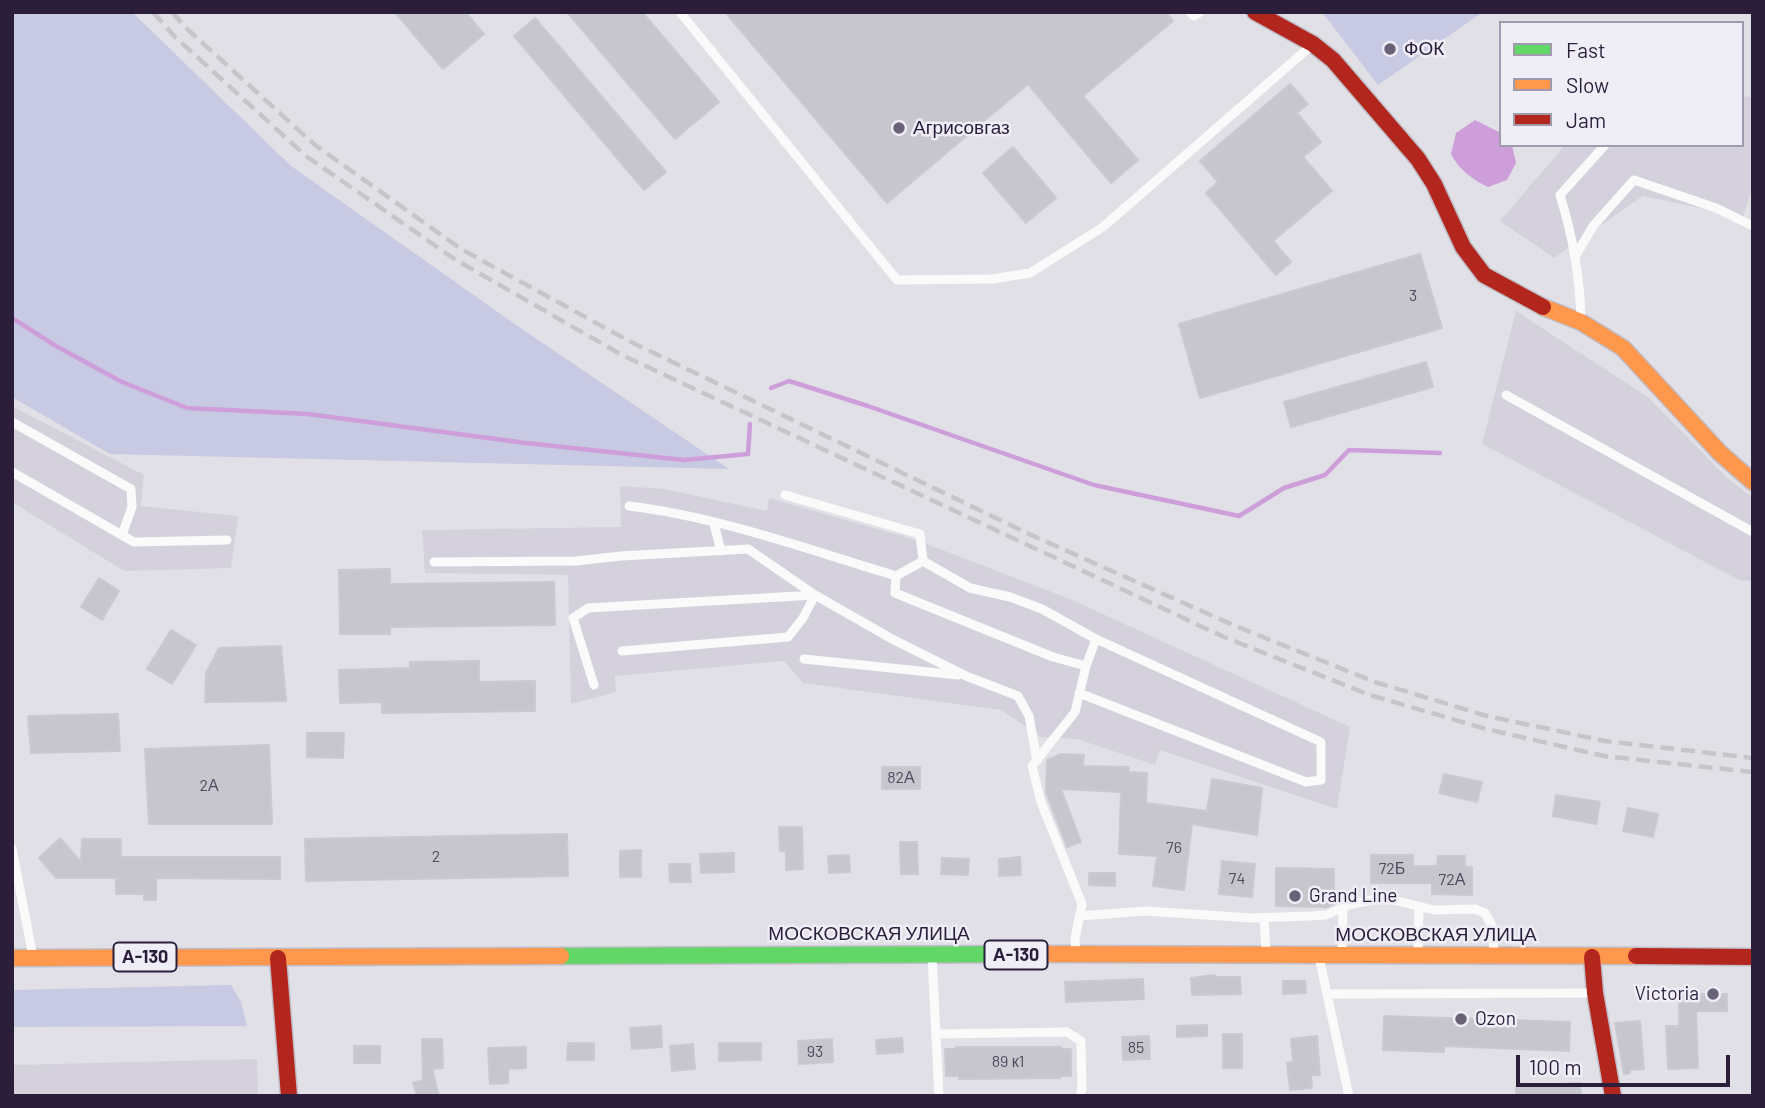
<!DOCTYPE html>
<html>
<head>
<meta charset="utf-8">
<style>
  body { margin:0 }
  #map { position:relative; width:1765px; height:1108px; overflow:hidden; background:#e1e0e7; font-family:Barlow,sans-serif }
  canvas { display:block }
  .frame { position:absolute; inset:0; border:14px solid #2a1e3b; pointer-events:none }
  .legend { position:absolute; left:1499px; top:21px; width:245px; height:126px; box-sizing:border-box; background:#efeef7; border:2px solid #a09bac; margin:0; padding:9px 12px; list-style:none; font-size:21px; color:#2a1e3b }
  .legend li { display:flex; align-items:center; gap:14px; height:35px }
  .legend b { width:35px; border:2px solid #a09bac }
  .scale { position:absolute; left:1516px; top:1055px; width:214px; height:32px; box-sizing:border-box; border:4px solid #2a1e3b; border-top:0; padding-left:9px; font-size:21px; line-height:24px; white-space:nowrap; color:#2a1e3b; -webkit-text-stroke:5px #efeef7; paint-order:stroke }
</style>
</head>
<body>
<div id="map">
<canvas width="1765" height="1108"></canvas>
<div class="frame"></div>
<ul class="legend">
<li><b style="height:9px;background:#63d668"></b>Fast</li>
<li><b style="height:9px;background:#ff974d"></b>Slow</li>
<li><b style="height:9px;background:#b3261e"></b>Jam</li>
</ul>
<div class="scale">100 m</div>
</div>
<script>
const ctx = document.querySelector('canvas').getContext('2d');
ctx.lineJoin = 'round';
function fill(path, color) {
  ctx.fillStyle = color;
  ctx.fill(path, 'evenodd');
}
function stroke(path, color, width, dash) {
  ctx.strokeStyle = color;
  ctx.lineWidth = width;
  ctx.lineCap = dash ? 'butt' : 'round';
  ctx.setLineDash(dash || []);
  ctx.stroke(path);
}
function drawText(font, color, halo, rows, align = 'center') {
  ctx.font = font + ' Barlow,sans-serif';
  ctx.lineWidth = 5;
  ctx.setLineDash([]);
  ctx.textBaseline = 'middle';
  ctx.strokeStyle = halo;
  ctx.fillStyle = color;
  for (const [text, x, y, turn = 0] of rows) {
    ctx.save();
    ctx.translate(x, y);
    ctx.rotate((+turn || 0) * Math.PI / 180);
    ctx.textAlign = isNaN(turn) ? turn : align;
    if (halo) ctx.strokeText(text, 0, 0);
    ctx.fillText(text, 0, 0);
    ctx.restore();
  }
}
fill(new Path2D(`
  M1742,95L1753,98V184L1743,217L1643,196L1554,258L1500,221L1565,145H1742Z
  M1516,311L1649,398L1727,478L1753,498V581L1739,580L1482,444Z
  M12,406L144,475L141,506L238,516L231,568L124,571L12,502Z
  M620,486L664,489L767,511L769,498L919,541L1070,599L1350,727L1337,809L1160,750L1155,765L1077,739L1041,737L1001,710L803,683L784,661L615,676L616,692L571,704L568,575L425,573L422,530L621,527Z
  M257,1059L258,1096H12V1065Z`), '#d4d1dd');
fill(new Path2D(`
  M12,12H132L291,166L519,327L729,469L110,454L12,397Z
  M1322,12H1483L1378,85Z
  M231,985L241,1002L247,1026L12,1027V990Z`), '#c8c9e2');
fill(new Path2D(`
  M1475,120L1501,133V145H1512L1516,163L1507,180L1488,187C1472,179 1459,170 1451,154L1456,133Z`), '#ce9eda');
stroke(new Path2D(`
  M12,318L56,346L122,382L187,408L308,414L526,443L684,460L748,454L750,424
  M771,388L789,381L868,406L1094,485L1239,516L1284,488L1325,475L1349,450L1440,453`), '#ce9eda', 4.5);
const building = new Path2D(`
  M395,12H465L484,34L443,69Z
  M567,12H642L719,102L675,139Z
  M725,12H1166L1173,21L1083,96L1138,160L1111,183L1028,84L887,203Z
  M535,18L666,172L644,190L514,36Z
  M1290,84L1308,104L1297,113L1321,142L1303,157L1332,191L1273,241L1291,262L1276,275L1206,193L1218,182L1200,161Z
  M1013,147L1056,198L1026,223L983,173Z
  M1420,254L1442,328L1200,398L1179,324Z
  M1426,362L1433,387L1291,427L1284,402Z
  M390,569V584L554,582L555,625L390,627V634H340L339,570Z
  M99,578L119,591L102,620L81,607Z
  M171,630L196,645L172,684L147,669Z
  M281,646L286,701L205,702L206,673L219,648Z
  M479,661V682L535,681V711L382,713V702L340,703L339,670L410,668V662Z
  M118,714L120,751L31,753L28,716Z
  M307,733H344L343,758L307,757Z
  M269,745L272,824H149L145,749Z
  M1061,754L1084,755L1083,766L1129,767V772L1147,773L1146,803L1207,811L1212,779L1262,788L1257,835L1192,824L1184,890L1153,886L1157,856L1119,854L1121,792L1061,789L1081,842L1067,847L1046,792L1047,760Z
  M882,767H920V789H882Z
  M1444,774L1482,782L1477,802L1439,793Z
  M1556,795L1600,802L1596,824L1553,816Z
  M1628,808L1658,814L1653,837L1623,831Z
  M779,827H802L803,869L786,870V851H780Z
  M567,834L568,876L306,881L305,839Z
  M60,838L81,862L82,839H121V857H280V879L156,878V900H144V894H116V878H56L39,858Z
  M900,842H917L918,874H901Z
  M641,850V877H620V851Z
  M734,853V872L701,873L700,854Z
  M849,855L850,872L829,873L828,856Z
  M1371,855H1413V866H1437L1438,856H1465V867H1472V895L1432,894V883H1371Z
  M1020,857L1021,875L999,876V859Z
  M942,858L969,859L968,875L941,874Z
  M1222,861L1255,864L1252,897L1219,894Z
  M669,864H690L691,882H670Z
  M1276,868L1334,869V904L1327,907L1276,906Z
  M1089,873H1115V886L1089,885Z
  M1214,975L1217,977H1240L1241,994L1192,995L1191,978Z
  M1143,979L1144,999L1066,1002L1065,982Z
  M1283,981H1305L1306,993L1283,994Z
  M1679,994H1727V1011H1696L1698,1068L1668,1069L1666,1026H1679Z
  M1384,1016L1570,1022L1569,1051L1444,1046V1052L1383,1050Z
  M1640,1021L1644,1069L1629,1070L1630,1073L1624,1074L1615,1023Z
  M1207,1025V1036L1177,1037V1026Z
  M661,1026L662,1047L632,1049L630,1028Z
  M1223,1034H1242V1068H1223Z
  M1149,1036L1150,1059L1123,1060L1122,1037Z
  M1317,1036L1320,1075H1311L1312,1088L1290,1090L1287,1063L1293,1062L1291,1039Z
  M902,1038L903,1052L877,1054L876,1040Z
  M422,1039H442L443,1068L432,1069L439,1096H417L413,1083L423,1080Z
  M832,1039L833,1062L799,1064L798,1041Z
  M568,1043H594V1060H567Z
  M719,1043H761V1060L719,1061Z
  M693,1044L695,1069L672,1071L670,1046Z
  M354,1046H380V1063H354Z
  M526,1047V1068L508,1069V1083L490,1084L488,1048Z
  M956,1047H1061V1049H1071V1076H1061L1060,1078L959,1079V1076H946L945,1049H956Z
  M1580,1083L1581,1096H1516V1087Z`);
fill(building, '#c7c6cd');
stroke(building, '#cac9d0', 2);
const fast = new Path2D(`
  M561,956L1043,954`);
const slow = new Path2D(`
  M1543,307L1581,322L1623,348L1720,453L1753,482
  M1043,954L1636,956
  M12,958L561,956`);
const jam = new Path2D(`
  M1255,12L1313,44L1333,60L1418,159L1434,184L1463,247L1484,275L1543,307
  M1636,956L1753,957
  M1592,957L1595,993L1613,1096
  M278,958L289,1096`);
stroke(fast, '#c0bdc7', 19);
stroke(slow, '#c0bdc7', 19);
stroke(jam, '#c0bdc7', 19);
stroke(new Path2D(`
  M680,12L897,280L992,279L1030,273L1103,227L1312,45
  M1190,12L1194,16L1200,12
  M1576,255L1593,226L1634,180L1716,208L1753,226
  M1581,320C1580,276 1573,237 1560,195L1605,145
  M1506,395L1753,532
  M12,422L131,489L132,507L122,535
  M12,472L134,542L227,540
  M785,495L920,534L923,561
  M629,506C720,517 809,550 896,576
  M714,524L721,551
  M434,562L576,561L621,556L748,549L815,595L892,639L966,676L1018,696L1029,716L1037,761
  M804,659L958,675
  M1086,666L1053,657L895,593L896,576L923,561L970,588L1010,597L1042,609L1096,639
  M594,685L573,618L588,608L815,595L803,618L788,637L622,651
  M12,848L33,957
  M1079,916L1146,911L1251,918L1310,916L1326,915L1348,905L1372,900H1393L1434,910L1475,909L1485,913L1492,926L1494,954
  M1264,918L1266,953
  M1076,953L1075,938L1082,904L1041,802L1032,766L1075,712L1086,666L1096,639L1321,742V780L1306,782L1079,693
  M1342,953L1343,908
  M1418,954L1419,907
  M932,956L939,1096
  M1319,957L1349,1096
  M1328,994L1593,993
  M936,1034L1067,1032L1081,1041L1082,1089L1080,1096`), '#fafafb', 9);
stroke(fast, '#63d668', 16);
stroke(slow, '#ff974d', 16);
stroke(jam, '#b3261e', 16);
stroke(new Path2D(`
  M153,12L174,36L306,156L456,260L622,355L1224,637L1370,695L1486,729L1604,756L1753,772
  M172,12L186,28L315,145L461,249L629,341L1029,534L1233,625L1375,682L1487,716L1605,741L1753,758`), '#c7c5ca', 4.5, [14, 7]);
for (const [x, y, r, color] of [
  [1390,49,7,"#6a6277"],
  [899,128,7,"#6a6277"],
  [1295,896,7,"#6a6277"],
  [1713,994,7,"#6a6277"],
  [1461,1019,7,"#6a6277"]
]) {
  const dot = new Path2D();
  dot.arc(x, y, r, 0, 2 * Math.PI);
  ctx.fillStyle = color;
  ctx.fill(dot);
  stroke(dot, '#efeef7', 2.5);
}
drawText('16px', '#534a61', null, [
  ["3",1413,296],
  ["82А",901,778],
  ["2А",209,786],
  ["76",1174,848],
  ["2",436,857],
  ["72Б",1392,869],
  ["74",1237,879],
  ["72А",1452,880],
  ["85",1136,1048],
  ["93",815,1052],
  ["89 к1",1008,1062]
]);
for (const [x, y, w] of [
  [1016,955,63],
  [145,957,63]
]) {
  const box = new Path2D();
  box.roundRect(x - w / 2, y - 14.5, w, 29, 5);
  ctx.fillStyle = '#efeef7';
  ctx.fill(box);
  stroke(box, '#2a1e3b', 2);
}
drawText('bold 18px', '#2a1e3b', null, [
  ["А-130",1016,955],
  ["А-130",145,957]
]);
drawText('19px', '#2a1e3b', '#efeef7', [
  ["ФОК",1404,49],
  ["Агрисовгаз",913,128],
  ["Grand Line",1309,896],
  ["Victoria",1699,994,"right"],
  ["Ozon",1475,1019]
], 'left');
drawText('19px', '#2a1e3b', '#efeef7', [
  ["МОСКОВСКАЯ УЛИЦА",869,934],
  ["МОСКОВСКАЯ УЛИЦА",1436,935]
]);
</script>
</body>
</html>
